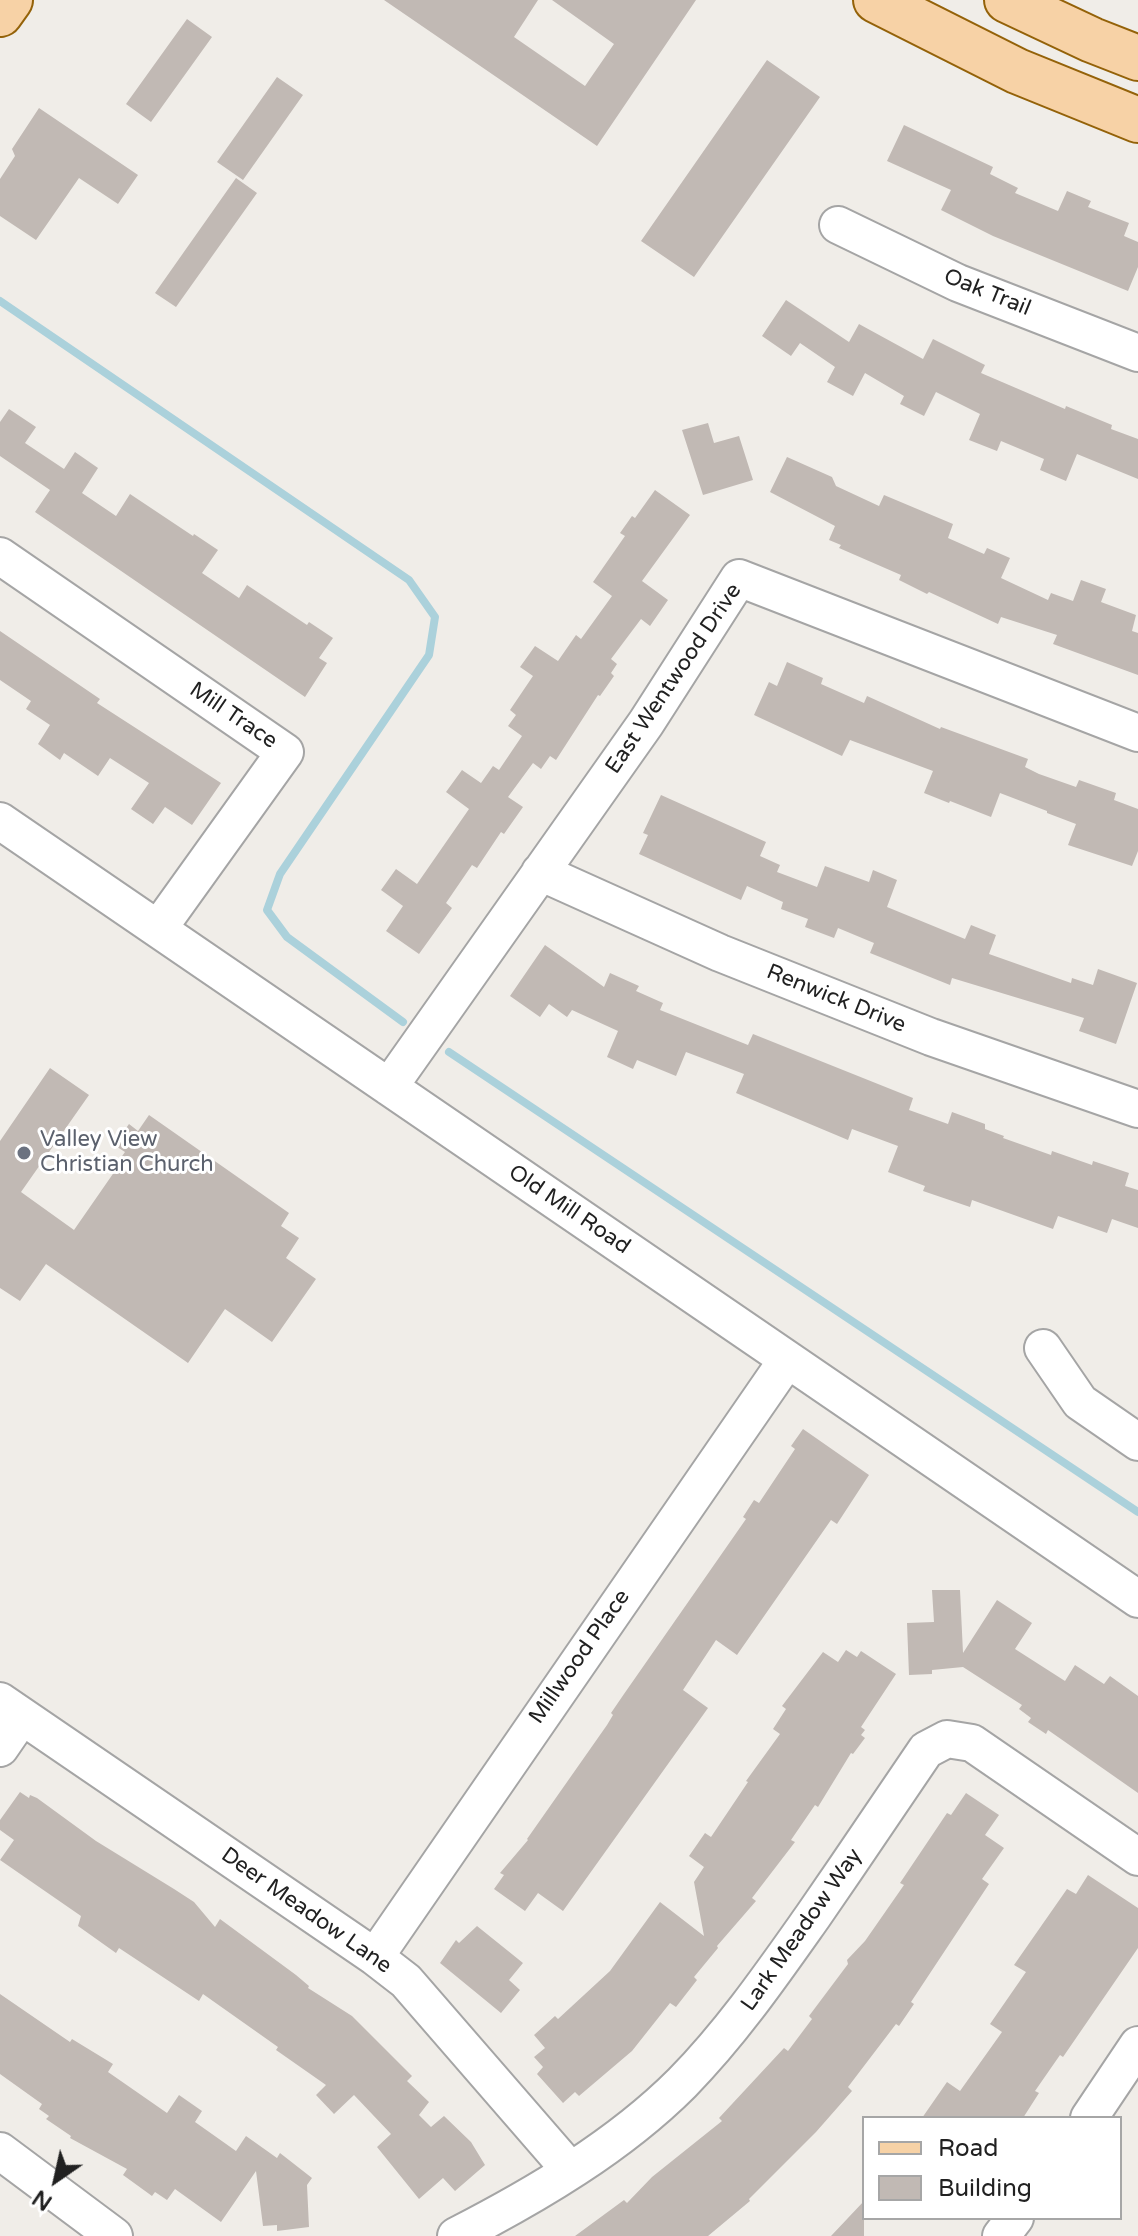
<!DOCTYPE html>
<html>
<head>
<meta charset="utf-8">
<style>
  body { margin:0 }
  #map { position:relative; width:1138px; height:2236px; overflow:hidden; background:#f0ede8; font-family:"Varela Round",sans-serif }
  canvas { display:block }
  .legend { position:absolute; left:862px; top:2116px; width:260px; height:104px; box-sizing:border-box; background:#fff; border:2px solid #a6a6a6; margin:0; padding:10px 14px; list-style:none; font-size:24px; color:#212121 }
  .legend li { display:flex; align-items:center; gap:16px; height:40px }
  .legend b { width:40px; border:2px solid #a6a6a6 }
  .north { position:absolute; left:16px; top:2140px; width:80px; height:80px; -webkit-text-stroke:6px #fff; paint-order:stroke; rotate:214deg; font-size:22px; font-weight:700; line-height:32px; text-align:center; color:#212121 }
  .north::after { content:''; display:block; margin:auto; width:28px; height:36px; background:#212121; clip-path:polygon(50% 0,100% 100%,50% 72%,0 100%) }
</style>
</head>
<body>
<div id="map">
<canvas width="1138" height="2236"></canvas>
<ul class="legend">
<li><b style="height:10px;background:#f7d2a6"></b>Road</li>
<li><b style="height:22px;background:#c1b9b4"></b>Building</li>
</ul>
<div class="north">N</div>
</div>
<script>
const ctx = document.querySelector('canvas').getContext('2d');
ctx.lineJoin = 'round';
function stroke(path, color, width, dash) {
  ctx.strokeStyle = color;
  ctx.lineWidth = width;
  ctx.lineCap = dash ? 'butt' : 'round';
  ctx.setLineDash(dash || []);
  ctx.stroke(path);
}
function fill(path, color) {
  ctx.fillStyle = color;
  ctx.fill(path, 'evenodd');
}
function drawText(font, color, halo, rows, align = 'center') {
  ctx.font = font + ' "Varela Round",sans-serif';
  ctx.lineWidth = 6;
  ctx.setLineDash([]);
  ctx.textBaseline = 'middle';
  ctx.strokeStyle = halo;
  ctx.fillStyle = color;
  for (const [text, x, y, turn = 0] of rows) {
    ctx.save();
    ctx.translate(x, y);
    ctx.rotate((+turn || 0) * Math.PI / 180);
    ctx.textAlign = isNaN(turn) ? turn : align;
    if (halo) ctx.strokeText(text, 0, 0);
    ctx.fillText(text, 0, 0);
    ctx.restore();
  }
}
stroke(new Path2D(`
  M0,301L409,580L435,617L429,655L280,874L267,910L287,937L403,1022
  M449,1052L1138,1512`), '#abd1db', 8);
fill(new Path2D(`
  M384,0H538L514,37L585,86L614,44L552,0H696L597,146Z
  M187,19L212,37L151,122L126,104Z
  M767,60L820,97L694,277L641,241Z
  M277,77L303,95L243,180L217,162Z
  M39,108L138,175L118,204L79,178L36,240L0,216V179L15,156L12,149Z
  M904,125L993,167L990,174L1018,188L1015,193L1058,211L1067,191L1091,201L1088,207L1129,223L1124,236L1138,242V267L1128,291L993,236L941,210L951,190L887,161Z
  M236,178L257,193L176,307L155,293Z
  M786,300L849,342L859,324L923,359L933,339L985,365L981,373L1065,409L1066,406L1112,425L1111,429L1138,439V479L1077,454L1066,481L1040,470L1044,459L1001,441L997,451L969,440L980,414L936,392L924,416L900,404L904,396L865,373L853,396L827,382L835,367L800,343L791,356L762,336Z
  M9,409L36,427L25,443L64,469L75,452L98,468L82,493L116,516L130,494L193,536L194,534L218,550L202,573L239,598L247,585L307,625L309,622L333,638L319,658L327,663L305,697L35,512L50,490L0,456V422Z
  M708,423L714,443L739,436L753,480L703,495L682,430Z
  M787,457L832,477L836,486L879,506L884,495L953,524L948,538L984,554L987,548L1010,558L1001,578L1048,600L1051,593L1073,601L1081,580L1106,589L1101,602L1136,615L1132,631L1138,633V675L1053,644L1057,635L1001,617L998,624L929,592L927,594L899,580L901,575L839,548L841,545L829,540L835,526L770,492Z
  M655,490L690,515L642,581L668,600L650,626L641,619L611,659L617,664L611,673L614,676L600,696L598,695L556,760L550,756L541,769L533,763L508,797L523,807L504,834L501,832L477,868L472,865L446,903L452,908L419,954L386,931L403,906L381,890L396,869L417,884L469,809L446,792L462,770L481,783L493,766L499,770L522,736L508,726L516,715L510,710L533,676L520,667L535,646L558,661L576,635L581,639L612,596L593,582L625,536L620,533L632,516L635,518Z
  M0,631L100,699L97,703L221,783L192,825L165,807L153,824L131,809L149,783L110,758L98,776L64,753L60,760L38,744L50,725L26,709L31,701L0,680Z
  M787,662L823,678L821,684L864,703L867,696L940,729L941,727L1028,759L1025,767L1039,774L1076,787L1079,780L1116,793L1114,800L1138,809V851L1132,866L1068,845L1076,824L1047,813V811L1000,793L991,817L950,801L949,803L924,793L933,771L850,740L842,756L754,715L769,682L777,686Z
  M661,795L766,842L760,856L780,865L777,872L817,887L825,866L869,882L873,870L897,880L887,907L965,939L971,925L996,935L989,954L1071,983L1072,978L1093,985L1098,969L1137,983L1116,1044L1079,1031L1084,1018L952,978L950,985L870,953L874,943L838,928L834,938L805,927L808,919L781,909L783,902L747,886L741,900L639,854L648,835L643,833Z
  M545,945L604,987L610,973L639,986L636,991L663,1003L660,1010L748,1045L753,1034L913,1098L909,1110L948,1124L952,1112L985,1124V1129L1004,1136L1003,1138L1051,1155L1052,1151L1092,1165L1093,1161L1129,1173L1125,1186L1138,1190V1228L1112,1219L1107,1233L1058,1216L1053,1229L972,1200L970,1207L923,1191L925,1186L888,1172L898,1146L852,1129L848,1140L736,1093L744,1074L686,1052L676,1076L637,1060L633,1069L607,1057L618,1031L572,1010L567,1017L549,1004L540,1017L510,996Z
  M50,1068L89,1095L21,1192L74,1230L117,1168L115,1166L125,1152L114,1145L129,1124L138,1131L149,1115L289,1213L281,1226L299,1238L286,1258L316,1279L272,1342L225,1309L188,1363L46,1264L20,1301L0,1288V1141Z
  M803,1429L869,1475L837,1524L831,1520L737,1655L716,1640L683,1690L708,1708L563,1911L538,1893L525,1911L494,1889L504,1875L500,1873L528,1840L527,1839L607,1725L613,1715L611,1713L624,1694L746,1519L743,1517L754,1500L759,1503L795,1449L791,1446Z
  M932,1590H960L963,1653L997,1600L1032,1623L1015,1649L1065,1681L1075,1665L1104,1684L1110,1676L1138,1696V1793L1048,1730L1046,1734L1028,1722L1031,1718L1019,1709L1022,1705L963,1667L932,1670V1674L909,1675L907,1623L934,1622Z
  M846,1650L857,1657L861,1651L896,1674L861,1727L865,1730L861,1735L865,1738L853,1754L851,1753L818,1807L815,1805L791,1840L795,1842L752,1898L756,1901L717,1946L718,1948L694,1977L697,1980L676,2007L670,2003L632,2051L579,2096L575,2092L563,2103L537,2074L543,2067L534,2057L545,2048L534,2035L555,2016L558,2019L610,1971L660,1902L704,1936L694,1882L704,1867L689,1856L705,1833L711,1837L748,1782L746,1781L780,1734L773,1729L786,1709L782,1706L823,1652L838,1662Z
  M20,1792L29,1798L30,1795L37,1798L96,1841L174,1889L194,1902L215,1927L220,1919L296,1975L309,1986L308,1988L352,2016L412,2076L407,2081L429,2102L419,2115L431,2127L444,2116L471,2142L485,2165L455,2191L443,2178L419,2199L377,2147L391,2134L354,2095L334,2114L316,2095L326,2085L276,2050L278,2047L203,1994L199,2001L119,1948L116,1953L78,1926L81,1916L0,1860L14,1840L0,1830V1820Z
  M966,1793L999,1815L985,1835L1004,1848L982,1879L989,1884L911,2002L914,2004L899,2026L896,2024L848,2087L852,2091L816,2132L749,2199L750,2201L708,2236H575L624,2200L627,2203L652,2177L722,2121L719,2118L784,2048L788,2051L812,2019L809,2016L848,1964L847,1960L865,1941L904,1885L900,1883L947,1813L951,1815Z
  M1088,1875L1138,1908V1948L1063,2057L1060,2055L1035,2091L1039,2093L1023,2118H922L947,2082L960,2091L1002,2032L990,2024L1026,1972L1014,1965L1067,1889L1076,1894Z
  M477,1926L523,1963L509,1980L520,1990L501,2013L440,1963L456,1940L459,1943Z
  M0,1994L70,2042L72,2039L113,2064L108,2072L167,2113L179,2095L202,2111L195,2122L236,2151L246,2136L277,2158L280,2153L312,2178L307,2185L309,2227L277,2231V2225L263,2226L256,2171L221,2222L175,2189L167,2200L155,2192L152,2196L123,2175L127,2169L70,2138L71,2136L46,2119L49,2116L39,2109L42,2104L0,2074Z
  M864,2201V2236H831Z`), '#c1b9b4');
const minor = new Path2D(`
  M838,225L958,283L1138,353
  M0,556L285,752L158,929
  M0,821L1138,1599
  M540,872L720,953L931,1037L1138,1109
  M389,1087L646,723L739,578L1138,733
  M1043,1348L1080,1402L1138,1442
  M0,1701L375,1957L406,1981L570,2170
  M0,1748L22,1716
  M375,1957L787,1360
  M1089,2118L1138,2045
  M0,2151L114,2236
  M456,2236C536,2195 619,2146 682,2083C732,2032 772,1974 813,1916C851,1861 888,1806 926,1750L947,1739L972,1743L1138,1857
  M1001,2236L1015,2218`);
const major = new Path2D(`
  M876,0L1017,71L1138,120
  M1007,0L1092,40L1138,58
  M0,14L10,0`);
stroke(minor, '#a5a5a5', 40);
stroke(major, '#946209', 48);
stroke(minor, '#fff', 36);
stroke(major, '#f7d2a6', 44);
for (const [x, y, r, color] of [
  [24,1153,8,"#6b7280"]
]) {
  const dot = new Path2D();
  dot.arc(x, y, r, 0, 2 * Math.PI);
  ctx.fillStyle = color;
  ctx.fill(dot);
  stroke(dot, '#fff', 3);
}
drawText('22px', '#212121', '#fff', [
  ["Oak Trail",987,293,22],
  ["East Wentwood Drive",674,679,-56],
  ["Mill Trace",233,716,34],
  ["Renwick Drive",836,999,22],
  ["Old Mill Road",569,1210,34],
  ["Millwood Place",580,1657,-55],
  ["Deer Meadow Lane",306,1911,35],
  ["Lark Meadow Way",802,1930,-55]
]);
drawText('22px', '#5b616d', '#fff', [
  ["Valley View",40,1140],
  ["Christian Church",40,1165]
], 'left');
</script>
</body>
</html>
